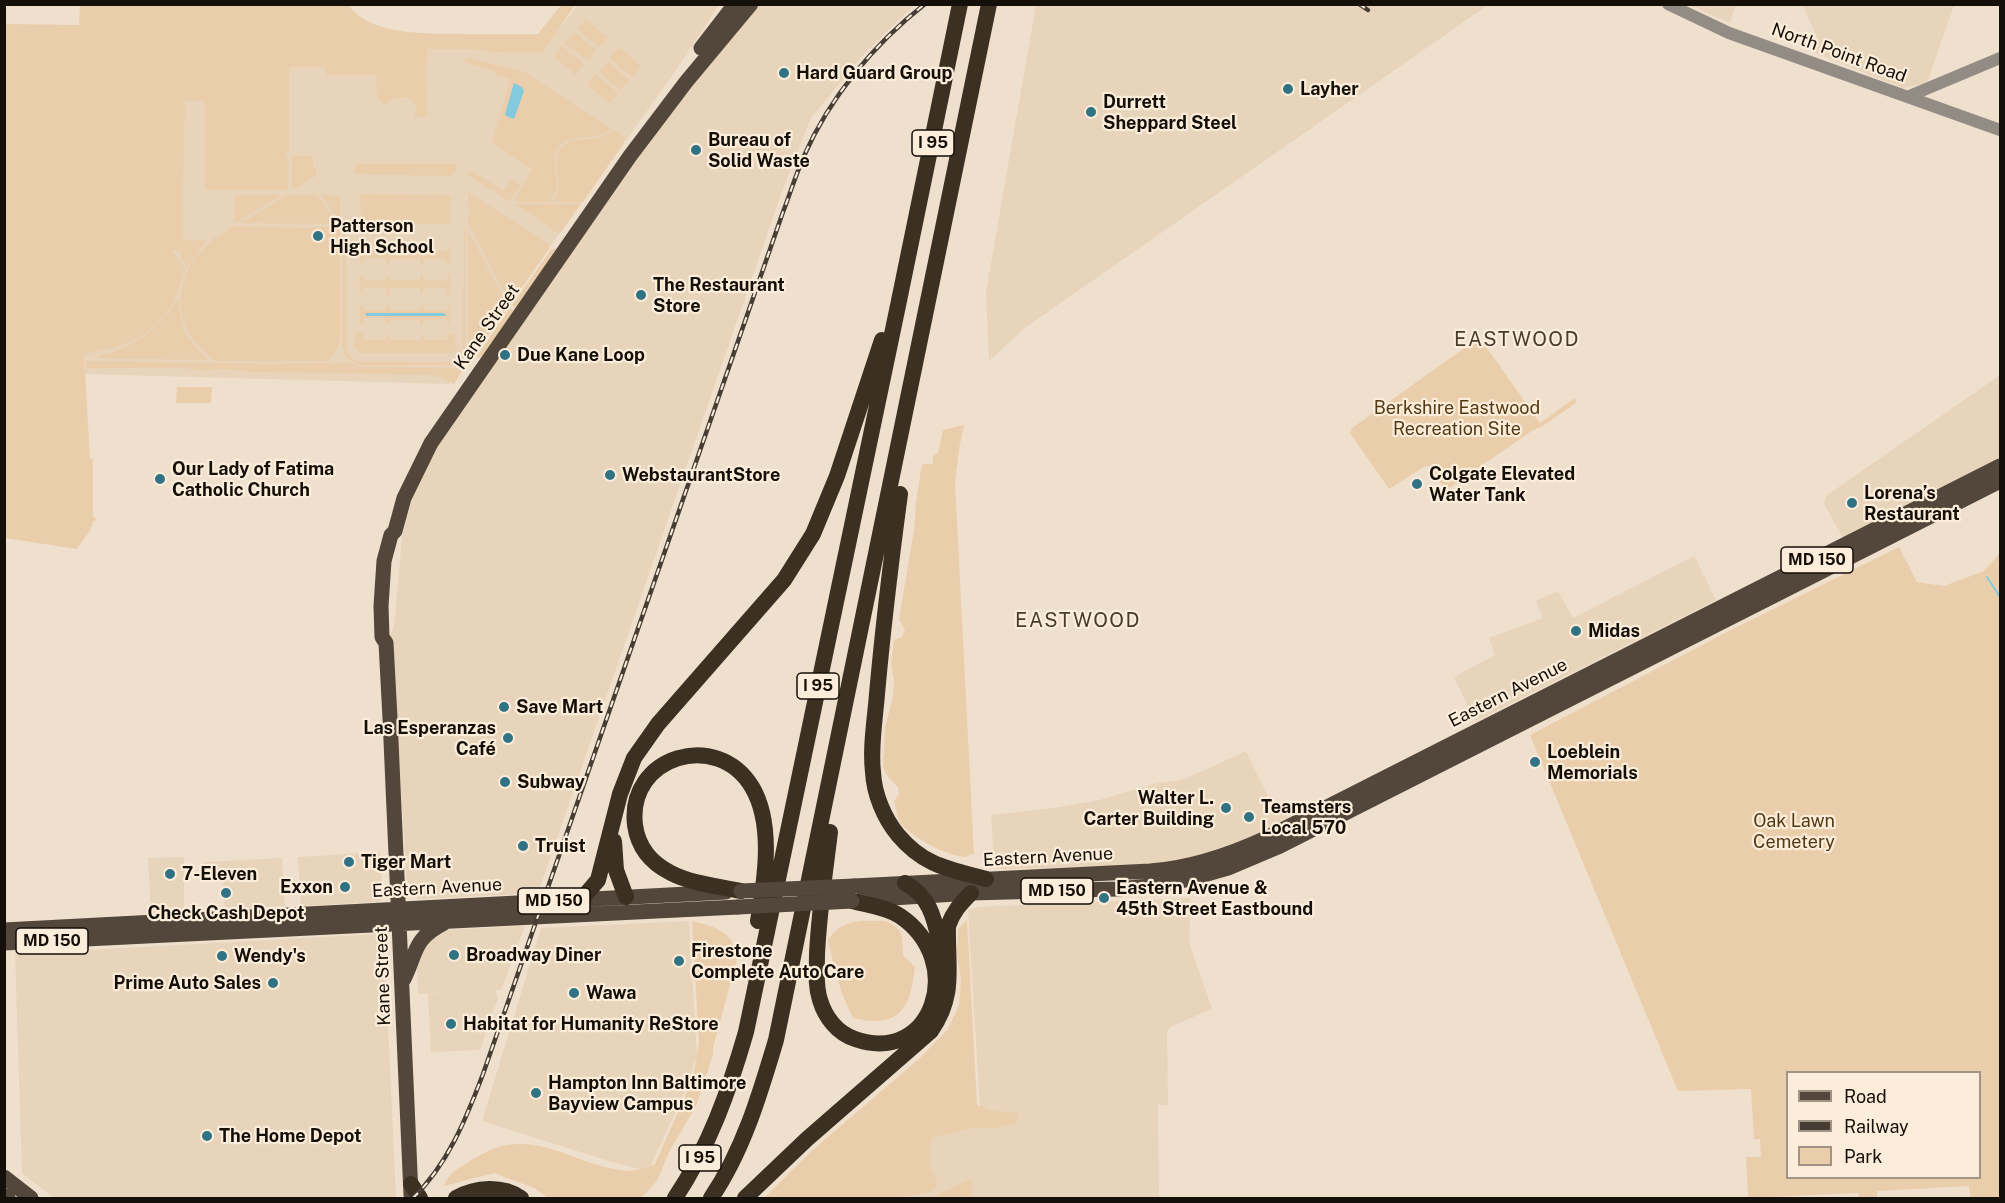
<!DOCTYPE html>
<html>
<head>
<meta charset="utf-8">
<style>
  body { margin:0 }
  #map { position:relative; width:2005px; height:1203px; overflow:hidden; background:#efdfcd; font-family:"Public Sans",sans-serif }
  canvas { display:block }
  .frame { position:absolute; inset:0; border:6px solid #140f08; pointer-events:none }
  .legend { position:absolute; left:1786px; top:1071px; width:195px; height:108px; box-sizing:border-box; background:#fcedda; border:2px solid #9f9486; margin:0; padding:8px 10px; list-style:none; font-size:18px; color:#140f08 }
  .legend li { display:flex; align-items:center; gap:12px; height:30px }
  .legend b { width:30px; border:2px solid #9f9486 }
</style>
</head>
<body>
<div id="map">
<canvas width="2005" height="1203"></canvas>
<div class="frame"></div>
<ul class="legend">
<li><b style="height:8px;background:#52473a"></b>Road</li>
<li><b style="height:8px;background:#463e35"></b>Railway</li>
<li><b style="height:16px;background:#eaceab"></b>Park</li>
</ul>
</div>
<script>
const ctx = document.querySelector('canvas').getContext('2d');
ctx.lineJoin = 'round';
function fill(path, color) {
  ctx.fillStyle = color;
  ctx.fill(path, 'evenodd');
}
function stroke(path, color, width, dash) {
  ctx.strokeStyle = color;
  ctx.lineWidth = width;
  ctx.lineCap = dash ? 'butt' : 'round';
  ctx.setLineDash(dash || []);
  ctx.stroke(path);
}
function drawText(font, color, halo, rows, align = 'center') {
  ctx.font = font + ' "Public Sans",sans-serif';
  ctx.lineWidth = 4.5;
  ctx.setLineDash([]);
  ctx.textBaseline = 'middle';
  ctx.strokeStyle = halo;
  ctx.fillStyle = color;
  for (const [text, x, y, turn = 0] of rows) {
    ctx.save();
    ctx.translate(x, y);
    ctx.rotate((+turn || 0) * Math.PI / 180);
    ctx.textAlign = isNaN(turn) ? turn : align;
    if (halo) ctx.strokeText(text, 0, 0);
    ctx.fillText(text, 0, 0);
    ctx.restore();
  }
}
fill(new Path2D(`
  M578,5H719L674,73L513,299L450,384L85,374L66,37L553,36Z
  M756,5H914L863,55L811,118L785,183L538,893L419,899L407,884L391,632L394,628L402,537L412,498L429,460L467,401L685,92Z
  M1036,5V4L1488,5L1026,327L989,361L986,292Z
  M1690,5H1736L1730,23Z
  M1803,5H1954L1927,83L1903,88L1808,50L1819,42Z
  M2000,375V462L1844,540L1824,504L1826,496Z
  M1694,556L1716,600L1476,721L1454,677L1495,655L1489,638L1543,618L1536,601L1558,591L1573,618Z
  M1246,751L1270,801L1283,809L1290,820L1242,842L1184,861L1150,866L1000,869L994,863L991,815L1053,808L1100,800L1153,784L1185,779Z
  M380,852L383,897L379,902L301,906L298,857Z
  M184,857V912L151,914L148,858Z
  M282,858L285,906L225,910L223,880L204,881L203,862Z
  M1191,898L1189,942L1212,1009L1172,1026L1167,1031L1168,1105H1158L1159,1198H818L980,1107L968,910L978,907Z
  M689,921L697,1055L683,1096L648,1171L615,1163L482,1121L541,928Z
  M525,926L501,990H495L498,998L480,1050L431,1052L428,994L462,992L418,994L417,967L420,954L431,937L447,930Z
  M378,934L384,939L396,1198H54L22,1173L15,954Z`), '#e7d4bb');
fill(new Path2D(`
  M348,4C370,38 434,33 469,34C492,34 515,34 538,34L561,5H575L542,53L495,52L469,49H427V64L425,67L427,117H414C419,109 415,101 407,97L394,99L384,105C374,96 377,87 376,75H326V67H289V152H286V156L289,157L288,190H205V101H185L182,239L206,241L187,267L181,259V251H172L185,268V272C180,283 177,295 171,306C152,338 118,349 84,354L90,458L93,460V516L97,520L93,521L91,529L77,549L5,538V24L79,25L80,5Z
  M586,19L608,37L599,47L577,29Z
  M574,32L596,50L588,61L565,43Z
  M562,46L584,64L576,75L554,56Z
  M619,48L641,66L632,77L610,58Z
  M469,58L523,71L611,129C601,139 584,135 570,140C544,149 559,168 556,189C555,193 552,198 551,202H519L515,200L532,169L492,143L510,79L496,75V72L462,62Z
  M608,61L629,80L621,90L599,72Z
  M596,74L618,93L609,103L587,85Z
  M613,130L625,138L623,144L583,202H554C555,198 558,193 558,189C561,168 546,150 573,141C587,137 602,141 613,130Z
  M292,156H313V168H316V176L292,190Z
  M355,164H457C457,173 453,176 444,176L355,174Z
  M471,170L503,191L511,180L520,185L510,202L469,175L468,172Z
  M468,192L550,245L549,249L510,304L468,223V214L470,213V206H468Z
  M363,194L451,195L450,224H361L360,195Z
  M235,195H280L281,196L237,222H234Z
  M287,195H317L338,224L241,223Z
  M321,195L340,196V221L321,196Z
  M516,204H579L580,205L561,232L557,233Z
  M235,226L301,228L340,226V339L337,350L329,361H215C170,328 170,278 211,241C218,235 227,231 235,226Z
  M343,226L346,229V347C348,356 353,361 363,362H456L464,366V369L456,365H359L347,358L342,346Z
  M464,227L465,228V348L475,355H472L463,348Z
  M468,231L505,300L502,307L506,311L476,352L468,347Z
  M362,244L364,251L386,250L387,245L388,244L391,250H420L421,244H423L424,251H447L448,244L450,247V263L447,266L446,259H424L422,266L420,265V259H390V265H387L386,258L363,259V266C359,261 358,249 362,244Z
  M555,248L556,252L516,308L512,305L551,250Z
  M362,274L364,281L386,280L387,274H388L390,280H420V275L423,274L424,280L447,281L448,273L450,277V293L447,295L446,288H424L422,295L420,294V288H390V295H387L386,288H363V296C359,291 358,278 362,274Z
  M178,299C182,330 185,339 209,360L97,358L98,356C126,350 148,337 167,315C171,310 174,304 178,299Z
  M448,303C451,309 452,320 448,325L446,319H424L422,325L420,324V319H391L389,325L387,324L386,318H363V326L360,322V306L363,304V310H386V304H388L390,310H420L421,304H423L424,310H447ZM366,313H444L433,316H366Z
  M510,308L514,311L482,356L477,358V356Z
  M358,333H363L364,340H386L387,334L388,333L390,340H420L421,334H423L424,340H447V333L455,335L456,350L451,353H362C353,350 354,342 355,335Z
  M1477,339L1482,341L1540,423L1575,398L1576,403L1543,426L1533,430L1438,496L1443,486L1427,465L1389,489L1350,433L1352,428Z
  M86,361L270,364L350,363L362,367L454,368L462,371L454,384L436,375L254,372L222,369L204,371L183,368H90L87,367Z
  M177,387H212L211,403H176Z
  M964,425L959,449L955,483L974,855L969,854V856C955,861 910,836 901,824C897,818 896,807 894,801L899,794L898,787L889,778L883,768L885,728L893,696L894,681L891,664L894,640L902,637L905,630L899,619L914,530L916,503L921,469L923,464H933V456L938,453L943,430Z
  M1899,547L1917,582L1944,586L1984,571L2000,553V1198H1970L1969,1186L1877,1191V1198H1859L1858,1193L1748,1198L1746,1157H1761L1760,1139H1754L1751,1089L1678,1091L1530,735L1729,631ZM1788,1072H1980V1178H1788Z
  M967,920L977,1105L993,1111L1013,1112L1018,1117L1016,1123L999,1128H973L931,1138C931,1148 929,1162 932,1171C934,1176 939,1180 936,1187C930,1203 787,1199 764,1198L815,1148L920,1058L948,1029L959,1005L961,979L957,955L958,929Z
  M692,921C716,927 734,931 737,959L713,1048V1055L696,1106L669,1152L657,1181L641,1198H548L534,1188L494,1173L444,1186C448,1173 459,1168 470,1161C479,1156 488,1150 499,1147C544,1134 585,1169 629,1171C637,1171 647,1167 655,1164L693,1078L699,1043Z
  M885,921C905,929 902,936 903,955L915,967C910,1009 900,1029 853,1018C840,994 834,966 828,940C843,918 862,921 885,921Z
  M971,1178L972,1198H931Z`), '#eaceab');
fill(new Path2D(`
  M514,83L522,87L524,91L514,119L506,116L505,114Z
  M366,313H444L446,316H366Z`), '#84cadf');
stroke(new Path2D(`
  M1987,577L2000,597`), '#84cadf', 2);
stroke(new Path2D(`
  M1668,4L1729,33L2000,130
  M1907,97L2000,58`), '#928c85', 12);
stroke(new Path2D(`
  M701,48L735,4
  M854,886L1150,871C1191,868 1229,855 1266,838L2000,466
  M861,900L971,893L1117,889L1160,885L1186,880L1228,868L1280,846L2000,481
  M4,930L726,892
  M4,943L738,907
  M404,979C417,952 413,939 444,923
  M4,1177L31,1198
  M411,1195L390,718L386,643L382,637L381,606L384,561L391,535L395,531L404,498L431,443L630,156L686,82L751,4
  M4,1196L8,1198`), '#52473a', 15);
stroke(new Path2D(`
  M900,494C891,561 883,627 877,694C875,720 870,747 873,772C874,794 884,818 898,835C924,866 949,869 986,879
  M830,832C825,873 819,913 817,954C817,969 815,985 820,1000C825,1017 837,1033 855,1039C933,1066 967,961 900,916C886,907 868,905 852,901
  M614,841L616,870L626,897
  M905,883C933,898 935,924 942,952
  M741,891C719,886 692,884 671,873C651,863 638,847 635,825C627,756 717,729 752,787C774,824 765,880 758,921
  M581,900L598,880L620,794L634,758L658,724L784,580L813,534L837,476L882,340
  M411,1184L420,1198
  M456,1198C476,1187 502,1185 521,1198
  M675,1198C709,1147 729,1091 746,1032C818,690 890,347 960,4
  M711,1198C743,1151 760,1094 776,1040L989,4
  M745,1198L807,1139L931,1031C956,995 947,968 948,926C953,912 960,904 971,893`), '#3b3021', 16);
const rail = new Path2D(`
  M1359,4L1368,10
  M413,1198C448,1164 466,1119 483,1074L783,212C790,194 796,174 804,156C830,97 874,44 925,4`);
stroke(rail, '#463e35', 4.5);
stroke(rail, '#fcedda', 2, [7]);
stroke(new Path2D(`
  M741,891L854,886
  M738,907L852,901`), '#52473a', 15);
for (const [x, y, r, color] of [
  [784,73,6,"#307385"],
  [1288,89,6,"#307385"],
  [1091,112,6,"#307385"],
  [696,150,6,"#307385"],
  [318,236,6,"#307385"],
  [641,295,6,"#307385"],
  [505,355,6,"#307385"],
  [610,475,6,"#307385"],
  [160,479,6,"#307385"],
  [1417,484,6,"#307385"],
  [1852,503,6,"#307385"],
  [1576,631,6,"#307385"],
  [504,707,6,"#307385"],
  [508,738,6,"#307385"],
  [1535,762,6,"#307385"],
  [505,782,6,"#307385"],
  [1226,808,6,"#307385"],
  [1249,817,6,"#307385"],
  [523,846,6,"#307385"],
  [349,862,6,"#307385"],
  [170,874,6,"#307385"],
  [345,887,6,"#307385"],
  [226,893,6,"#307385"],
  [1104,898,6,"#307385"],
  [454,955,6,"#307385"],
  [222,956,6,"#307385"],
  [679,961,6,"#307385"],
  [273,983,6,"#307385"],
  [574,993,6,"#307385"],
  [451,1024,6,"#307385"],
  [536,1093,6,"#307385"],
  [207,1136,6,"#307385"]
]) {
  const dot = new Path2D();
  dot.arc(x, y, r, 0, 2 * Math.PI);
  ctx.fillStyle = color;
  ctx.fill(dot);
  stroke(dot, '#fcedda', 2);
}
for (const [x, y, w] of [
  [933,143,42],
  [1817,560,72],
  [818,686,42],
  [1057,891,72],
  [554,901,72],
  [52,941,72],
  [700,1158,42]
]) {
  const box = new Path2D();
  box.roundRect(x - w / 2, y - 13, w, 26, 4.5);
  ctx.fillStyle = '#fcedda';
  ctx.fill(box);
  stroke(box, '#140f08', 1.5);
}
drawText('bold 16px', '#140f08', null, [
  ["I 95",933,143],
  ["MD 150",1817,560],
  ["I 95",818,686],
  ["MD 150",1057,891],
  ["MD 150",554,901],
  ["MD 150",52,941],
  ["I 95",700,1158]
]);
drawText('18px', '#140f08', '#fcedda', [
  ["North Point Road",1839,53,20],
  ["Kane Street",487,327,-55],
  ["Eastern Avenue",1508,693,-27],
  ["Eastern Avenue",1048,857,-3],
  ["Eastern Avenue",437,888,-3],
  ["Kane Street",383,976,-92]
]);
drawText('bold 18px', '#140f08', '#fcedda', [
  ["Hard Guard Group",796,73],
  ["Layher",1300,89],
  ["Durrett",1103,102],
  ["Sheppard Steel",1103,123],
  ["Bureau of",708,140],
  ["Solid Waste",708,161],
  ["Patterson",330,226],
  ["High School",330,247],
  ["The Restaurant",653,285],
  ["Store",653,306],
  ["Due Kane Loop",517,355],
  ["Our Lady of Fatima",172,469],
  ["Catholic Church",172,490],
  ["Colgate Elevated",1429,474],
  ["Water Tank",1429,495],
  ["WebstaurantStore",622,475],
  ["Lorena’s",1864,493],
  ["Restaurant",1864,514],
  ["Midas",1588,631],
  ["Save Mart",516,707],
  ["Las Esperanzas",496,728,"right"],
  ["Café",496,749,"right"],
  ["Loeblein",1547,752],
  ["Memorials",1547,773],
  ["Subway",517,782],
  ["Walter L.",1214,798,"right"],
  ["Carter Building",1214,819,"right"],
  ["Teamsters",1261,807],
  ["Local 570",1261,828],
  ["Truist",535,846],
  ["Tiger Mart",361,862],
  ["7-Eleven",182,874],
  ["Exxon",333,887,"right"],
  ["Eastern Avenue &",1116,888],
  ["45th Street Eastbound",1116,909],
  ["Check Cash Depot",226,913,"center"],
  ["Firestone",691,951],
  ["Complete Auto Care",691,972],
  ["Broadway Diner",466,955],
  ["Wendy's",234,956],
  ["Prime Auto Sales",261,983,"right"],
  ["Wawa",586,993],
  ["Habitat for Humanity ReStore",463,1024],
  ["Hampton Inn Baltimore",548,1083],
  ["Bayview Campus",548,1104],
  ["The Home Depot",219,1136]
], 'left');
drawText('18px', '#533913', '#fcedda', [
  ["Berkshire Eastwood",1457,408],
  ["Recreation Site",1457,429],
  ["Oak Lawn",1794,821],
  ["Cemetery",1794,842]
]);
ctx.letterSpacing = '1.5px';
drawText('20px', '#483c2d', '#fcedda', [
  ["EASTWOOD",1517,340],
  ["EASTWOOD",1078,621]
]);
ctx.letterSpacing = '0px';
</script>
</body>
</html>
